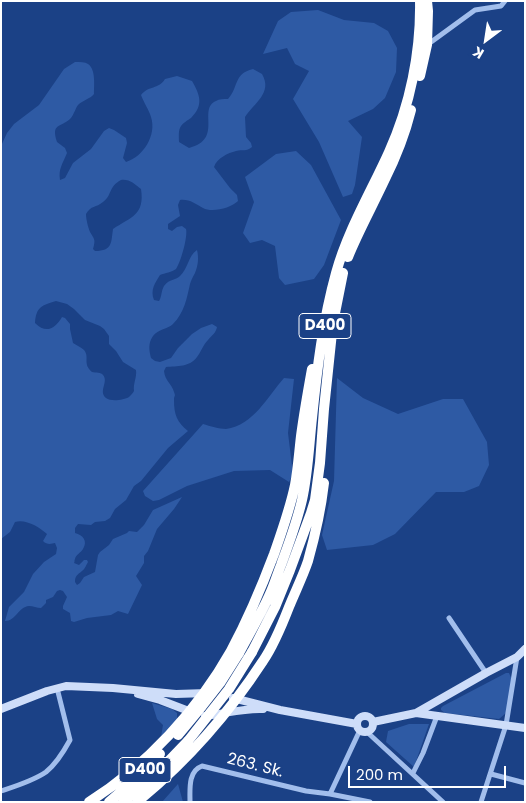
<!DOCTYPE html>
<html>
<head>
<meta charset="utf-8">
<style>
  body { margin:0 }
  #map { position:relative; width:526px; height:803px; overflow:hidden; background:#1b4186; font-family:Poppins,sans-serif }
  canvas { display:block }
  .frame { position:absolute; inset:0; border:2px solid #fff; pointer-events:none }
  .north { position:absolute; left:461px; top:15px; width:50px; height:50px; -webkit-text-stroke:4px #1b4186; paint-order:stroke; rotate:211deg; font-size:14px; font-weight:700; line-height:20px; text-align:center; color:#fff }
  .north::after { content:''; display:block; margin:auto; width:18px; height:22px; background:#fff; clip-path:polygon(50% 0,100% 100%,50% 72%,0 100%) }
  .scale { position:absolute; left:348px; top:766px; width:158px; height:22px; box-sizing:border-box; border:2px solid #fff; border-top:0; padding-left:6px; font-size:15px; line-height:18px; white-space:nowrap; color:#fff; -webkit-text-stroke:4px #1b4186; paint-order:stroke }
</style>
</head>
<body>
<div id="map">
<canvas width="526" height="803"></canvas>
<div class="frame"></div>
<div class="north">K</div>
<div class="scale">200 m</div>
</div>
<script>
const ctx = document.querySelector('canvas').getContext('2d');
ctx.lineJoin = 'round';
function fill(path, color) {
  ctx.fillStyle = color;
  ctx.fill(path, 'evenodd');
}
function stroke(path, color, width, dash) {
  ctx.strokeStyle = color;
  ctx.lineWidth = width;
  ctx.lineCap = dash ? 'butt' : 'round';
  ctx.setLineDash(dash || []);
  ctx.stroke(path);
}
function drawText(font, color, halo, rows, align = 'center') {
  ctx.font = font + ' Poppins,sans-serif';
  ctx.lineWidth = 4.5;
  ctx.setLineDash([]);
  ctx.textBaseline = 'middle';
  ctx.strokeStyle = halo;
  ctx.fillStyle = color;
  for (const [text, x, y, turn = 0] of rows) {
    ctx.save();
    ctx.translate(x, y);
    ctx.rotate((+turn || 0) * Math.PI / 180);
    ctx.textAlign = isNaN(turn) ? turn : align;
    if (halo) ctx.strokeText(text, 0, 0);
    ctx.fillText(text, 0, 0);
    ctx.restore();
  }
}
fill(new Path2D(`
  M318,10L344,20L374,23L388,31L397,48L396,72L385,98L373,109L348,121L362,137L355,185L352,194L343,197L319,142L293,99L309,71L295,64L287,48L263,54L278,21L291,12Z
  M75,62C80,62 85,62 88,64C96,69 94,86 94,94C90,99 83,100 78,105C75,109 74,115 70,119C60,128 51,123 57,142L65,148L67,153C63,163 58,169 60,180L65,178L73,163L91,149L104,131L109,128L114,130L126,138L127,143L123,158L126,162C143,157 157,135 151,117C149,110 144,103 141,95C149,85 158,90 165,79L177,76L192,81C200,95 204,105 191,118C188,120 183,123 181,126C178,130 179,137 179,142L189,148C224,139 197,109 216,101C219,99 224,99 228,99C239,87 233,74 253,69L262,74C273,93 254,103 245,117L246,137L251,143L252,147C246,152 243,149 236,151C228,153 217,158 214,167L230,188L237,195L238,201C231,208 212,213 203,208C195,204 190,199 180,200L178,205L180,216L168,224V229L172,231L177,227L182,226L186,229C188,236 181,262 176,269C172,272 165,273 160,275C155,283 150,290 154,300L159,301C162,296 161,291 164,286C170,278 175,281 180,276C188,269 188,256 197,250C199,258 198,266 195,273C193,277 191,280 190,284C187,298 184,313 173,324C168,329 158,329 153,336C148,343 149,350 151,358L155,361L160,362L171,358L178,348L192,334L201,328L212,324L217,327C216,333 212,335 208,340C203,345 201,352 197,357C190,367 177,366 166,367L164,371C165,381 172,384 174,392C176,397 174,395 174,400C174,415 177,422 188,431L168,448L141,481L134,486L126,500L115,509L110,518L105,521L95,522L91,525L78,524L75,528V533C83,535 88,541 83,549C81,553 76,554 75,559C74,560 75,562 74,563L79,565L84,560H87L88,562C86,565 85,569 82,571C77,575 75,576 75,582L77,585L80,583L84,577L95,572L98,555L100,552L109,545L113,539L127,533L129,531L137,532L144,525L153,510L182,497L174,509L157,529L148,551L144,556V563L136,576L142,585L128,614L118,611L111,615L87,618L74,622L71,621L70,613L63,609V606L67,597L63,591L60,590L57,591L53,597L46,600V603L41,608C37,608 33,606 29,606C18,607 16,621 5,621L9,607L24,592L33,574L44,562L56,554L57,548L55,543C51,544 47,545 43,541L47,534C39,527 26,519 15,522L10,532L1,539V146L7,133L14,124L39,105L64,69ZM121,180C130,179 134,184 141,189C145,215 131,217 113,229C111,242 113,251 95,251L93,249C96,239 94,239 90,232C88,227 86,219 86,214C91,205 96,208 103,202C112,196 108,187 121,180ZM56,301L67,304L74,309L85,320L100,326L104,329L109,336V344L116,351L123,362L136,370C137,378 133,383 134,391C133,393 131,395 129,397C124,400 111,402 106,398C98,391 109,382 103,375C101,372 96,373 92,372C82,364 90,357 84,350C81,347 76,345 73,343L70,329V324L65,318L62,317C55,329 46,334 35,323C36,307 42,305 56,301Z
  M296,151L311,165L341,220L324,265L314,279L285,285L279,278L275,246L262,240L250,243L243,233L254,202L245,177L276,154Z
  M284,378L294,379L288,433L293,474L289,482L270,470L234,471L187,486L159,500L153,501L145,496L143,491L203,424C210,426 219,429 226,429C254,425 267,397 284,378Z
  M337,378L363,398L398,414L443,399H463L487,442L489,465L479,486L464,492H436L395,534L373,545L327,550L322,535L334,481Z
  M506,673H509L512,680L506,713L499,719L445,713L441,710V708L443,706Z
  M152,703L172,709L177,713V720L161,737L163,725L157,719Z
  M409,724H429L414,767L386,742L388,731Z
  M178,784L183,802H162Z`), '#2e5aa4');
stroke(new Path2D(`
  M427,45L475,10L501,6L505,1
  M449,618L486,673
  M367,732L443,802
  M413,773L423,753L437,716
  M491,774L525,783
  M1,791C16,786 33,781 46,772C56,764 64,751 70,740L57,688
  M330,794L360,730
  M190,802C190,789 188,771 202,766L306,791L330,794L370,802
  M481,802L506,725L517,657`), '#a2beec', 5);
stroke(new Path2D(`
  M138,694L160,700L194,713
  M233,698L280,710L357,724
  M1,709L47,691L66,686L113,688L176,694L207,693
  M416,713L525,728
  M205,716C225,714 242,708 263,709
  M357 724a8 8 0 1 1 16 0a8 8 0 1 1-16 0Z
  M373,722L416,713L486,673L517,657L525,649`), '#ceddf9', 8);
stroke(new Path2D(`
  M420,76L427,45L428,11L427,1
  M348,257C359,230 373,205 385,179C396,157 405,134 411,110
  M252,652L275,607L290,570L311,513L315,500L320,463L324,409L333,323L343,273
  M239,653C249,634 260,616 269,596C274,586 277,575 281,565C289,543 297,522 302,500C308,473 309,445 312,418C317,369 323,320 336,273C348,230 371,192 389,152C410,106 421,52 420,1
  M89,802C146,766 198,710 231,651C247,621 262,586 274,554C282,531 290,509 295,485C298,469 299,453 301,436C304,414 308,391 312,369
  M109,802L137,778L160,754
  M123,802L162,768L188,741
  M137,802C185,763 229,713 263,661C274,645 282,625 289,607C295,592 303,576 308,561C315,536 321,509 324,483`), '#fff', 10);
stroke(new Path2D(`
  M178,735L202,706L220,683L239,653
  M188,741L229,689L252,652`), '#fff', 10);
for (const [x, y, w] of [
  [325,326,52],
  [145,770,52]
]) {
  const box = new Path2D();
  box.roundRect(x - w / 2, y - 12.5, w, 25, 4);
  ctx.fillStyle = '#1b4186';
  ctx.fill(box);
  stroke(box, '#fff', 1);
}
drawText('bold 15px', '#fff', null, [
  ["D400",325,326],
  ["D400",145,770]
]);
drawText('16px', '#fff', '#1b4186', [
  ["263. Sk.",255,766,14]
]);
</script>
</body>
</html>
